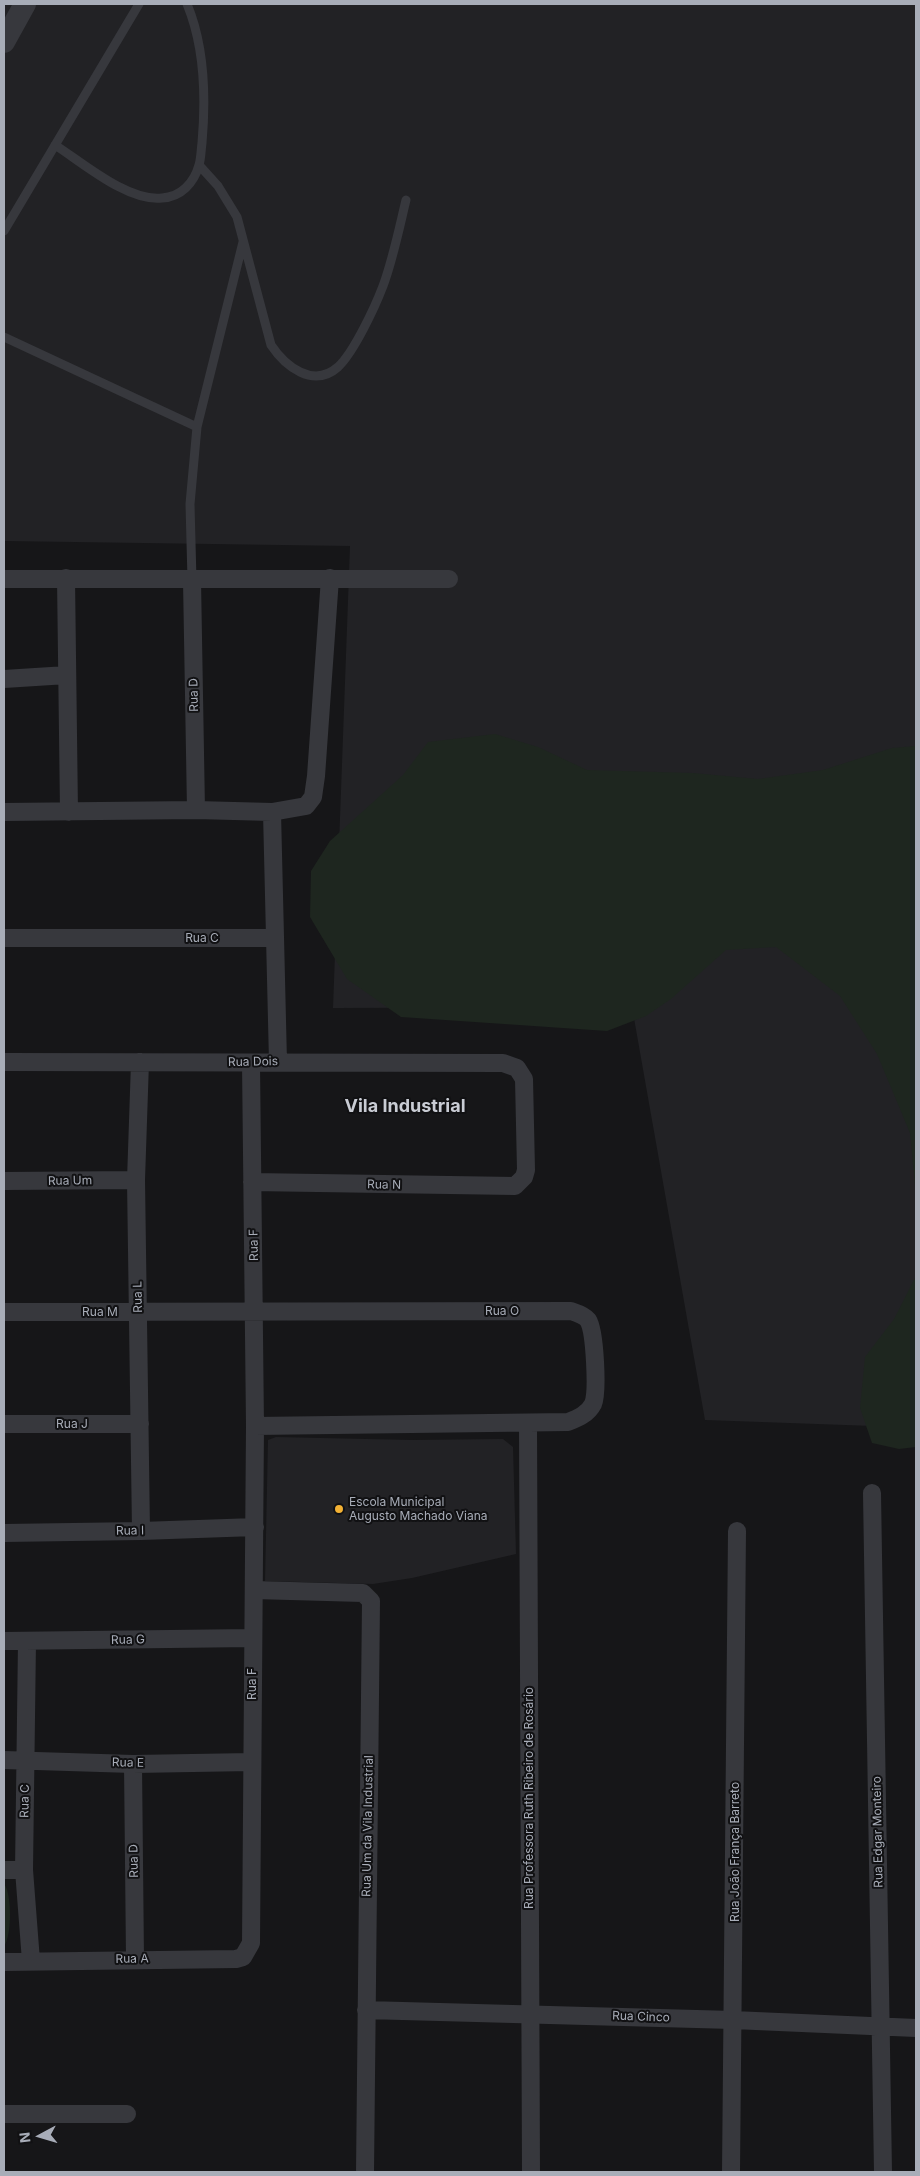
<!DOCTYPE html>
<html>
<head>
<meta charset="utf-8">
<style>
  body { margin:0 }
  #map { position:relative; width:920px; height:2176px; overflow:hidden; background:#161618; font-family:Inter,sans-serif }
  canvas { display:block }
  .frame { position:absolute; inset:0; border:5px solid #a8adb8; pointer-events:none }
  .north { position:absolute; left:15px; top:2111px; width:50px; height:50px; -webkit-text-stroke:4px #111113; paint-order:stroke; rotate:264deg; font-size:14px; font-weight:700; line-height:20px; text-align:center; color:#a8adb8 }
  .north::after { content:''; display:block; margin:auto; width:18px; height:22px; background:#a8adb8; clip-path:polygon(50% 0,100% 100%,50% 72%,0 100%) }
</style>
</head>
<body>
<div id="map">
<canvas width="920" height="2176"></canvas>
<div class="frame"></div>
<div class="north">N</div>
</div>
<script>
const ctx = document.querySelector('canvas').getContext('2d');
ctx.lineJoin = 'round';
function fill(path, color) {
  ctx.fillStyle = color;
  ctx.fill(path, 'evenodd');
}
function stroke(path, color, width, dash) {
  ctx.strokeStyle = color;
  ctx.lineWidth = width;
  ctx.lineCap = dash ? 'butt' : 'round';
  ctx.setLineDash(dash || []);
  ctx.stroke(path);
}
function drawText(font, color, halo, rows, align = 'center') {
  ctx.font = font + ' Inter,sans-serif';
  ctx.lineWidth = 4;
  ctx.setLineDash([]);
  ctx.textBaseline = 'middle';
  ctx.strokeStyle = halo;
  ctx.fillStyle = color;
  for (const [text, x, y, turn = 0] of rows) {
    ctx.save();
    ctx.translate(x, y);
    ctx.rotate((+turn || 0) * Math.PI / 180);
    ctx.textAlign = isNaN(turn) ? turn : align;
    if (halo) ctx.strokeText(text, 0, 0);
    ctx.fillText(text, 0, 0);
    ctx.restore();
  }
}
fill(new Path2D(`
  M4,4H916V1415L873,1426L705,1420L632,1007L333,1008L350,546L4,541Z
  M276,1437L412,1440L503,1439L513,1447L516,1554L412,1578L373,1584L265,1581L268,1440Z`), '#222225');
fill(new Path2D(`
  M495,734L538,747L587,770L693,773L758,779L823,770L892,748L916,746V1197L910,1133L877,1054L840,996L776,947L726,950L671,999L646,1016L607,1031L401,1017L347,979L310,917L311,871L330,841L403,775L428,742Z
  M916,1236V1447L899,1449L872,1443L860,1408L865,1357L894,1319L915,1278Z
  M4,1884C12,1893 12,1936 4,1946Z`), '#1e261f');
stroke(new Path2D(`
  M55,145C83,163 128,202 162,198C181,197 194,183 199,165C201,159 201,150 202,143C206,97 205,47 187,4
  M199,165L218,186L237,217L271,345C285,366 313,389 338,367C354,352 375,307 383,286C393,259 399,229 406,200
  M4,231L139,4
  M4,337L197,427
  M192,580L190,504L197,427L243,242`), '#37383d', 9);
stroke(new Path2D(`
  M66,578L69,812
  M4,579H449
  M192,580L196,810
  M4,679L67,675
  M4,812L196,810L272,812L306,806L313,797L316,776L330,578
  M272,812L278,1062
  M4,938H275
  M4,1062L503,1063L517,1068L524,1079L526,1170L524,1177L515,1186L252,1182
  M140,1062L136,1180L141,1531
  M4,1181L136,1180
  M4,1312L571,1311C577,1313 584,1315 588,1320C595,1331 598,1392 593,1404C588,1414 578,1418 568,1422L255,1426
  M528,1423L531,2172
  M4,1424H140
  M872,1493L883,2172
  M4,1533L141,1531L255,1527
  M254,1590L363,1593L371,1601L365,2172
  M4,1641L252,1638
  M27,1641L24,1870L31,1961
  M4,1760L133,1764L252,1762
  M133,1764L135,1959
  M4,1870H24
  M4,1962L236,1959L243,1957L251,1943L255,1426L251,1063
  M366,2010L733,2020L916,2028
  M4,2114H127
  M731,2172L737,1531`), '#37383d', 18);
stroke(new Path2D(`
  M4,42L25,4`), '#37383d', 22);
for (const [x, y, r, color] of [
  [339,1509,5,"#f2b134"]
]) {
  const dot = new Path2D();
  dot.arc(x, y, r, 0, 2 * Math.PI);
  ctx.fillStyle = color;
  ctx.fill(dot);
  stroke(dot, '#111113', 2);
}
drawText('12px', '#a8adb8', '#111113', [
  ["Rua D",194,695,-91],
  ["Rua C",202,938],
  ["Rua Dois",253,1062,-1],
  ["Rua Um",70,1181,-1],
  ["Rua N",384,1185,1],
  ["Rua F",254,1245,-91],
  ["Rua L",138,1297,-91],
  ["Rua O",502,1311],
  ["Rua M",100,1312],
  ["Rua J",72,1424],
  ["Rua I",130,1531,-1],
  ["Rua G",128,1640,-1],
  ["Rua F",252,1684,-90],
  ["Rua E",128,1763,1],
  ["Rua Professora Ruth Ribeiro de Rosário",529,1798,-90],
  ["Rua C",25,1801,-89],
  ["Rua Um da Vila Industrial",368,1826,-89],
  ["Rua Edgar Monteiro",878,1832,-91],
  ["Rua João França Barreto",735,1852,-90],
  ["Rua D",134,1861,-91],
  ["Rua A",132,1959,-1],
  ["Rua Cinco",641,2017,2]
]);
drawText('12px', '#a8adb8', '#111113', [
  ["Escola Municipal",349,1502],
  ["Augusto Machado Viana",349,1516]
], 'left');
drawText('bold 18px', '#c9ccd4', '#111113', [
  ["Vila Industrial",405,1107]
]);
</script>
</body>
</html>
